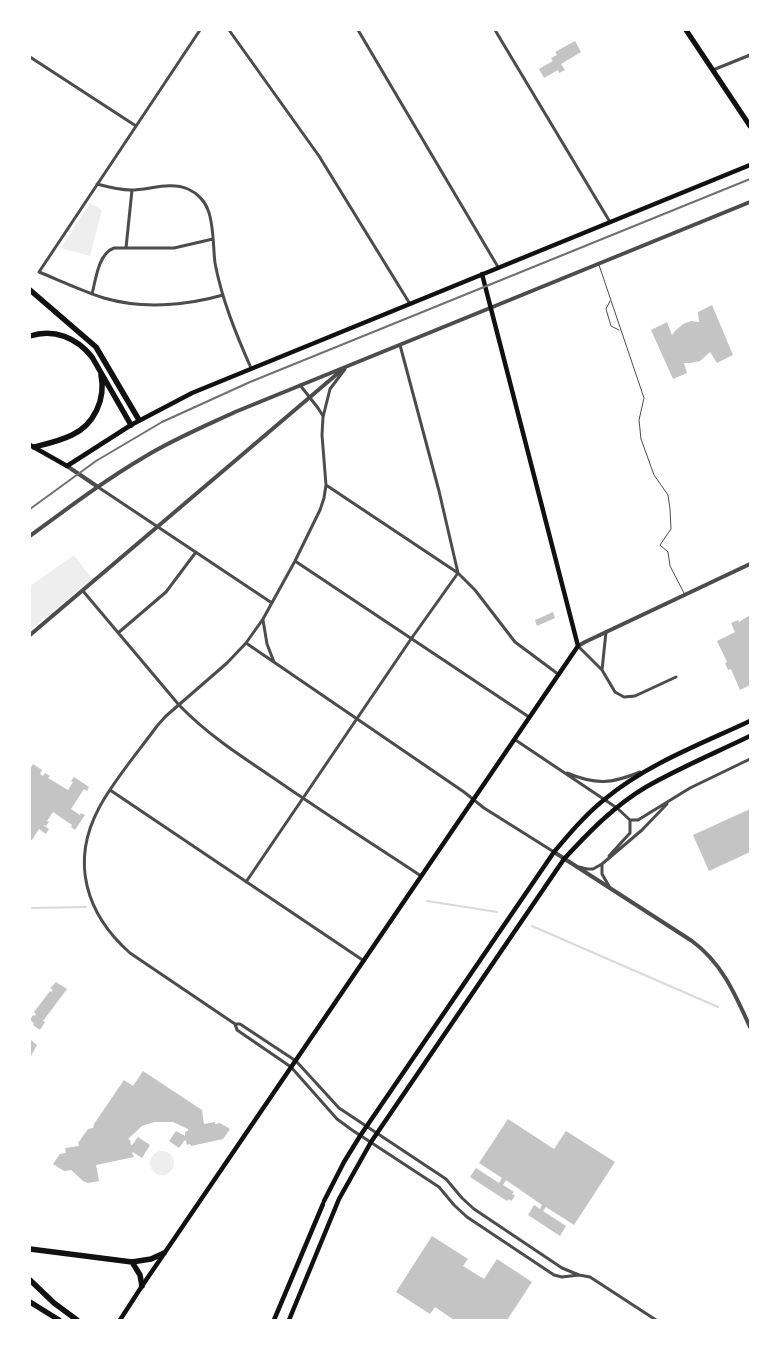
<!DOCTYPE html>
<html>
<head>
<meta charset="utf-8">
<style>
  body { margin:0 }
  #map { position:relative; width:780px; height:1350px; overflow:hidden; background:#fff; font-family:Arial,sans-serif }
  canvas { display:block }
  .frame { position:absolute; inset:0; border:31px solid #fff; pointer-events:none }
</style>
</head>
<body>
<div id="map">
<canvas width="780" height="1350"></canvas>
<div class="frame"></div>
</div>
<script>
const ctx = document.querySelector('canvas').getContext('2d');
ctx.lineJoin = 'round';
function fill(path, color) {
  ctx.fillStyle = color;
  ctx.fill(path, 'evenodd');
}
function stroke(path, color, width, dash) {
  ctx.strokeStyle = color;
  ctx.lineWidth = width;
  ctx.lineCap = dash ? 'butt' : 'round';
  ctx.setLineDash(dash || []);
  ctx.stroke(path);
}
fill(new Path2D(`
  M90,203L102,210L90,256L61,248Z
  M74,555L92,579L30,630V586Z
  M150 1163a12 12 0 1 1 24 0a12 12 0 1 1-24 0Z`), '#eee');
stroke(new Path2D(`
  M427,901L497,912
  M30,908L86,907
  M532,926L718,1007`), '#d9d9d9', 2);
fill(new Path2D(`
  M575,41L581,52L561,64L565,70L559,73L558,70L544,78L539,69L553,61L551,58L557,55L555,52Z
  M712,305L733,355L717,363L710,352L700,361L691,363H684L687,373L673,379L651,330L667,322L672,335L675,331L683,324L691,321L699,322L698,312Z
  M553,612L555,618L537,626L535,620Z
  M750,615V685L740,690L731,669L728,670L725,663L727,662L717,641L735,632L731,623L738,620L739,622Z
  M33,764L42,770L40,774L43,776L45,773L50,776L48,778L68,790L73,782L71,781L74,777L89,787L87,791L84,789L71,809L80,815L81,813L85,815L75,830L71,827L72,825L53,812L47,821L49,822L46,826L43,825L49,829L46,834L39,829L32,840L30,839V769Z
  M750,809V852L709,871L693,835Z
  M56,982L67,989L43,1021L45,1022L40,1030L33,1025L34,1023L30,1020L33,1015L35,1016L36,1014L34,1012L50,991L51,992L53,990L50,988Z
  M31,1040L37,1045L30,1058V1042Z
  M143,1071L202,1110L204,1124L215,1122V1124L220,1123L230,1129L223,1139L191,1146L190,1144L187,1145L186,1140L184,1141L179,1148L169,1141L176,1131L185,1136V1132L188,1131V1129L173,1122H154L142,1126L128,1139L130,1140L131,1145H132L138,1137L150,1145L142,1158L133,1152L132,1153L134,1157L96,1165L99,1181L88,1183L83,1181L71,1170L64,1171L53,1164L60,1154L66,1153L65,1148L79,1146L78,1143L88,1129L93,1128L94,1124L124,1080L133,1086Z
  M508,1119L554,1149L566,1131L615,1162L574,1225L546,1207L543,1211L566,1226L560,1236L528,1215L534,1205L540,1209L542,1205L506,1180L503,1185L514,1192L512,1194L515,1196L511,1201L509,1199L507,1201L470,1177L476,1168L499,1183L502,1178L479,1163Z
  M432,1236L468,1259L463,1266L484,1279L497,1259L532,1282L507,1320H454L435,1307L430,1314L396,1292Z`), '#c4c4c4');
stroke(new Path2D(`
  M599,265L644,398L639,420L641,439L654,475L668,495L670,509L671,529L660,545L668,552L670,566L684,593
  M610,301L606,309L611,326L619,330`), '#4c4c4c', 1);
stroke(new Path2D(`
  M200,30L39,272C61,281 82,291 104,298C141,309 185,306 223,295
  M229,30L319,156L410,304
  M358,30L498,267
  M495,30L610,222
  M30,57L136,126
  M713,70L750,55
  M97,184C108,187 119,190 131,190C149,190 170,181 188,189C197,193 205,201 208,210C214,225 213,247 215,263C222,300 236,334 251,368
  M126,248L132,190
  M92,294C96,279 98,254 114,248H174L213,239
  M345,369L330,389L323,417L322,435L326,485L324,498L320,510L295,561L263,619L246,643L227,663L166,716L157,726C139,751 113,781 99,808C70,862 86,914 130,953L235,1024L237,1030L291,1067L337,1119L352,1130L439,1187L454,1205L467,1217L554,1275L562,1277L579,1275
  M300,385L318,408L323,416
  M326,485L458,573L475,590L515,642L558,674
  M98,487L272,603
  M295,561L529,717
  M83,591L179,705C207,734 239,755 272,777C321,811 371,843 421,876
  M263,620L267,644L274,662
  M118,633L166,592L196,552
  M246,643L464,792L484,808L554,852
  M578,646L602,670L615,692L624,697L635,696L676,677
  M602,670L606,632
  M514,739L617,808L630,820
  M567,773C596,785 611,784 640,772
  M110,790L364,961
  M630,820H638L690,788L750,759
  M609,856L630,833V820
  M602,865V874L609,886
  M579,867L587,869H593L602,864L642,830L667,804
  M246,882L411,639L458,573L439,491L400,345
  M235,1024H240L296,1061L339,1108L446,1179L462,1198L474,1209L562,1268L579,1275L590,1277L656,1320`), '#4c4c4c', 3);
stroke(new Path2D(`
  M67,466L98,487
  M30,536C68,508 105,480 146,456C174,439 205,426 235,412L750,202
  M30,635L343,369
  M578,646L585,642L750,564
  M554,852L692,941C722,963 735,994 750,1027`), '#4c4c4c', 4);
stroke(new Path2D(`
  M30,445L67,466L131,425L192,393L750,165
  M324,1201L344,1162L360,1136L554,852C570,833 586,814 605,799C647,764 701,744 750,721
  M120,1320L142,1286L578,646L482,274
  M274,1320L323,1204
  M289,1320L339,1199L371,1142L564,859C589,832 614,806 646,787C679,768 715,753 750,736`), '#111', 4.5);
stroke(new Path2D(`
  M686,30L750,126`), '#111', 5);
stroke(new Path2D(`
  M30,290L96,347L139,420
  M30,336C54,328 77,338 92,357L131,425
  M34,447C46,444 60,441 72,435C94,425 106,399 101,375
  M30,1249L132,1262L151,1259L164,1253
  M132,1262L140,1275L142,1286
  M30,1280L54,1303L77,1320
  M30,1302L59,1320`), '#111', 5.5);
stroke(new Path2D(`
  M30,509L96,461L162,422L250,382L750,179`), '#707070', 2);
</script>
</body>
</html>
